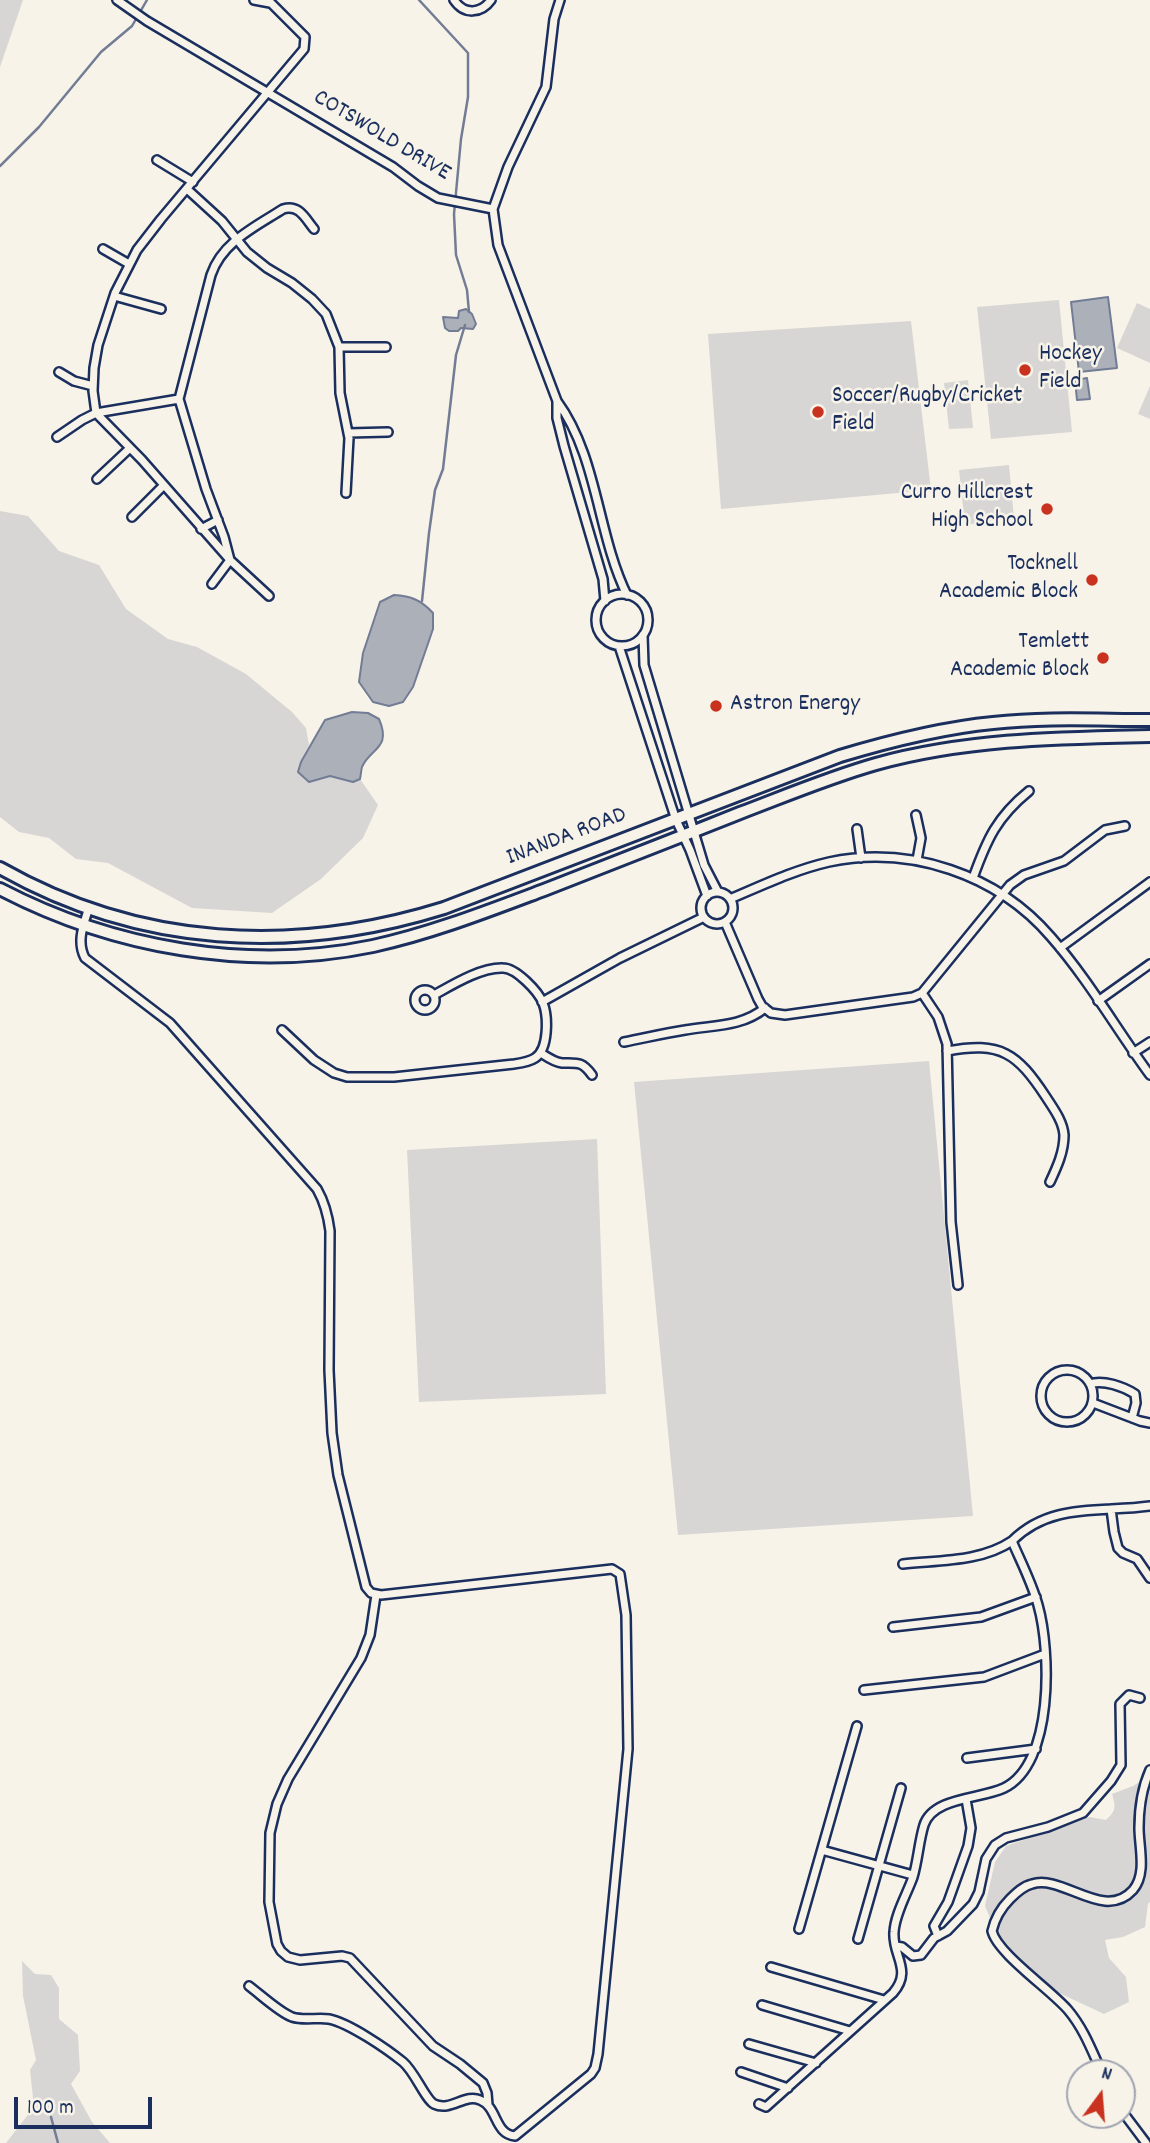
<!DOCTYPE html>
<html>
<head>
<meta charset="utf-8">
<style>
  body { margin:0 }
  #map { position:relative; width:1150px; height:2143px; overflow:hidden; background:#f7f3e8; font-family:Dekko,sans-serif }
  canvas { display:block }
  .north { position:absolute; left:1066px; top:2059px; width:70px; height:70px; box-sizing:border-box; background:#f7f3e8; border:2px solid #9fa5b1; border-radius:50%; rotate:16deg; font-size:19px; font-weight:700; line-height:28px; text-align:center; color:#1b2f5e }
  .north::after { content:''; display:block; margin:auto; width:24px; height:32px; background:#c8321e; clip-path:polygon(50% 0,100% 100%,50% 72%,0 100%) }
  .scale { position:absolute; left:14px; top:2097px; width:138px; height:32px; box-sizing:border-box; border:4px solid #1b2f5e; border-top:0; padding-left:9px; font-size:21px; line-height:24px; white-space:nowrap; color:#1b2f5e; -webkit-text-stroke:5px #f7f3e8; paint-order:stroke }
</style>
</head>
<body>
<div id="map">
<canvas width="1150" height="2143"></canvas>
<div class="north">N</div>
<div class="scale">100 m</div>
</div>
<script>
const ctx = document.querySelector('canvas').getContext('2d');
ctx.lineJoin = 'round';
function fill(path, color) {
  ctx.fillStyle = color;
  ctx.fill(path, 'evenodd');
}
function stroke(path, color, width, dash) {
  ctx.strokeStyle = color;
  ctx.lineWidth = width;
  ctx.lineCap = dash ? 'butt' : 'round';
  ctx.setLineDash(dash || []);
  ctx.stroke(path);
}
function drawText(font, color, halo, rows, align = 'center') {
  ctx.font = font + ' Dekko,sans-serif';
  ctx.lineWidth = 5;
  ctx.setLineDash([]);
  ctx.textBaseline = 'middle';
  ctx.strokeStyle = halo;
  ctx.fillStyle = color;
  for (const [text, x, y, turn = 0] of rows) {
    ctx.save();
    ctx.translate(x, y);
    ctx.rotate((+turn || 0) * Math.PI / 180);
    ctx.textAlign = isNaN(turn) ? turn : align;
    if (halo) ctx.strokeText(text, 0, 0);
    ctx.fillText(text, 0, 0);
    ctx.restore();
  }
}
fill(new Path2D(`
  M0,0H23L0,67Z
  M1059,300L1072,432L991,439L977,307Z
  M1137,303L1150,309V363L1117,348Z
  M911,321L931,490L721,509L708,334Z
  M968,380L973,428L949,429L944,383Z
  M1150,386V419L1138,414Z
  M1009,465L1014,518L965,525L959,470Z
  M0,511L28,516L59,551L99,565L126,609L168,639L197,647L246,674L292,712L306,728L309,745L301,762C317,769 342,786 360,779L378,805L363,838L321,879L272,913L192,908L108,863L76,859L49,838L19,832L0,817Z
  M929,1061L973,1516L678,1535L634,1082Z
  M597,1139L606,1394L419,1402L407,1150Z
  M1150,1775V1902L1148,1904L1145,1927L1123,1937L1105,1940L1109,1958L1126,1977L1129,2002L1104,2014L1057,1992L1000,1941L985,1906L995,1862L1006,1846L1090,1817L1106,1820C1116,1811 1116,1807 1112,1794L1133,1786Z
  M22,1961L35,1974L51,1975L59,1988V2019L78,2035L80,2071L71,2084L92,2122L110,2143H6L34,2107L30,2070L36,2060L23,1996Z`), '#d7d6d4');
const water = new Path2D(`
  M1108,297L1117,368L1079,372L1071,302Z
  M466,309L472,314L476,324L473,329L461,328L458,331H449L445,328L443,317L458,318L459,311Z
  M1087,378L1090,399L1077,400L1075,380Z
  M394,595C411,596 421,600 433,613V629L413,687L403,702L389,706L373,702L359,682L363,653L380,602Z
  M352,712L368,713L379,719C392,749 370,748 362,767C361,770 361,775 360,779L353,782L330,776L309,782L298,772L301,762L325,720Z`);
fill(water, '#acb0b9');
stroke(water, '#727c95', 2);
stroke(new Path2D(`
  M419,0L468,53V97L461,139L454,214L456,255L467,290L469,312
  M0,166L39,127L101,52L132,26L147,0
  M422,601L429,533L435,490L443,469L456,355L465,325
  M51,2117L58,2143`), '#727c95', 2.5);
const minor = new Path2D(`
  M117,0L147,21L393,167L418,186L438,198L493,209
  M254,0L270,3
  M268,0L305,37L304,49L161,219L137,250L115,293L98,345L94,368L93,391L96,413L142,460L230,560L269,596
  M454,0C464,15 481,14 491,0
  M560,0L554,19L546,87L508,167L493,209L498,245L557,401C598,457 597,534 627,595
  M157,160L193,182
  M187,189L222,221L247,252L267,268L292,283L312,299L326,314L339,347L340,393L349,438L346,493
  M103,249L129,264
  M114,296L161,309
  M339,347H386
  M59,372L74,381L93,386
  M557,401V418L564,446L603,579L605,601
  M348,433L388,432
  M57,437L82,420L96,413L179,399
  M97,479L130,448
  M132,517L163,486
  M201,529L218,520
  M212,584L230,560L224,537L206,489L179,399L211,275C222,242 255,227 283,209C299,204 305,218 314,229
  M596 620a26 26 0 1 1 52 0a26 26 0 1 1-52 0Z
  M643,635L644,665L704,865L718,892
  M619,646L676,820L690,850L707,896
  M916,815L921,838L917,860
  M857,829L861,858
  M973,878C987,839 997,817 1029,791
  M701 908a16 16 0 1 1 32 0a16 16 0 1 1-32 0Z
  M730,899C763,885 794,870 829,862C910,845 997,874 1051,937C1088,979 1117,1030 1150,1075
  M89,907C84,924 76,941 85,958L170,1023L317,1189C325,1203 328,1215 330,1231L329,1370L332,1433L338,1475L366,1587L371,1593L381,1595L612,1569L620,1574L626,1615L628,1749L598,2054L595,2068L591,2074L515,2136C494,2134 498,2107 480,2100C465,2093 451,2112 434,2104C425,2099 415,2072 403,2062C387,2049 349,2023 329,2019C318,2017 304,2021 292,2017C279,2012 261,1995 249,1986
  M725,922L758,999L762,1006L771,1013L785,1015L913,997L922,993L1010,885L1024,875L1064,861L1105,830L1125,826
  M1060,948L1150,882
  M415 1000a10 10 0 1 1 20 0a10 10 0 1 1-20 0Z
  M922,993L938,1017L947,1044L951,1222L958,1285
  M1098,1001L1150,964
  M542,1002L620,958L704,917
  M282,1030L314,1060L334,1073L347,1077H394L514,1064C521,1063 529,1062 535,1058C549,1049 548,1016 543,1003C538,991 516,968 503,968C481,967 452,985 434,995
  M624,1042C645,1038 665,1033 685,1030C713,1025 742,1027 765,1008
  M947,1051C1001,1041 1017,1053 1046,1097C1053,1108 1063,1121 1064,1135C1064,1152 1057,1167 1050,1182
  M541,1053C547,1057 554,1062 562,1063C577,1063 582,1061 592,1075
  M1133,1053L1150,1042
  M1041 1396a26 26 0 1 1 52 0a26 26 0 1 1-52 0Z
  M1090,1384C1103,1379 1124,1387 1135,1394L1136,1403L1132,1418
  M1093,1403L1140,1421L1150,1423
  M1111,1509L1114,1532L1118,1548L1123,1553L1137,1559L1150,1578
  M903,1564C939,1560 981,1562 1012,1541
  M376,1595L370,1635L361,1658L288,1779L277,1804L270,1833L269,1902L277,1944L281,1951L288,1957L300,1960L342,1956L350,1958L433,2046L460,2064L483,2083L487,2093L488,2105
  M893,1627L981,1617L1036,1597
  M864,1690L984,1677L1045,1654
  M967,1758L1036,1749
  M822,1850L913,1875
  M799,1929L857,1726
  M938,1936L934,1926L948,1902L968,1846L971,1828L966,1799
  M858,1939L901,1788
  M896,1946L902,1947L913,1956L921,1955L934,1938L947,1931L973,1904L979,1892L986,1859L995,1845L1006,1838L1048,1827L1083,1813L1111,1781L1121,1765L1120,1704L1129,1695L1140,1698
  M771,1967L884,2000
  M762,2005L850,2031
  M749,2044L816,2063
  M741,2072L788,2088
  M1102,2073C1092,2051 1084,2029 1068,2010C1051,1990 997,1953 992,1931C995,1918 1001,1908 1010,1899C1016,1893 1023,1886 1032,1884C1063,1874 1104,1922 1133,1890C1147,1874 1139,1847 1139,1828C1139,1808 1142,1788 1150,1770
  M759,2104L766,2107L893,1993C913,1970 892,1956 894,1932C895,1914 907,1894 913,1877C918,1860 919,1841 924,1825C933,1797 981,1799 1004,1788C1054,1764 1051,1651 1038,1605C1032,1583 1021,1562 1012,1541C1051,1502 1101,1513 1150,1506
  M1122,2111L1146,2143`);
const secondary = new Path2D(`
  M0,868C139,947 293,955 444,908L840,756C890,741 941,728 993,723C1045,717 1098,720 1150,720
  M0,889C113,948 248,972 373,946C432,933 488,911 544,890C610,864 675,839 740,813C785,796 830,777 876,764C966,739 1057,738 1150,736`);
stroke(minor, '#1b2f5e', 12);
stroke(secondary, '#1b2f5e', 16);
stroke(minor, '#f7f3e8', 7);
stroke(secondary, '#f7f3e8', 10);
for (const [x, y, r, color] of [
  [1025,370,7,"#c8321e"],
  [818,412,7,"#c8321e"],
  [1047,509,7,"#c8321e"],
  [1092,580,7,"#c8321e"],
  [1103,658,7,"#c8321e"],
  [716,706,7,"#c8321e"]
]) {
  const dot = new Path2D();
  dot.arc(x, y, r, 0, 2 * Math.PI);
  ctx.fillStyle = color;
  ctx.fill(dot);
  stroke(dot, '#f7f3e8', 2.5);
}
drawText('24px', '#1b2f5e', '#f7f3e8', [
  ["COTSWOLD DRIVE",381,137,31],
  ["INANDA ROAD",567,838,-21]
]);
drawText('24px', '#1b2f5e', '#f7f3e8', [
  ["Hockey",1039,356],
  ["Field",1039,384],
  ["Soccer/Rugby/Cricket",832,398],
  ["Field",832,426],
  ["Curro Hillcrest",1033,495,"right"],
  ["High School",1033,523,"right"],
  ["Tocknell",1078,566,"right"],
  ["Academic Block",1078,594,"right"],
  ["Temlett",1089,644,"right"],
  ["Academic Block",1089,672,"right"],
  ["Astron Energy",730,706]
], 'left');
</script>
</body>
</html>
